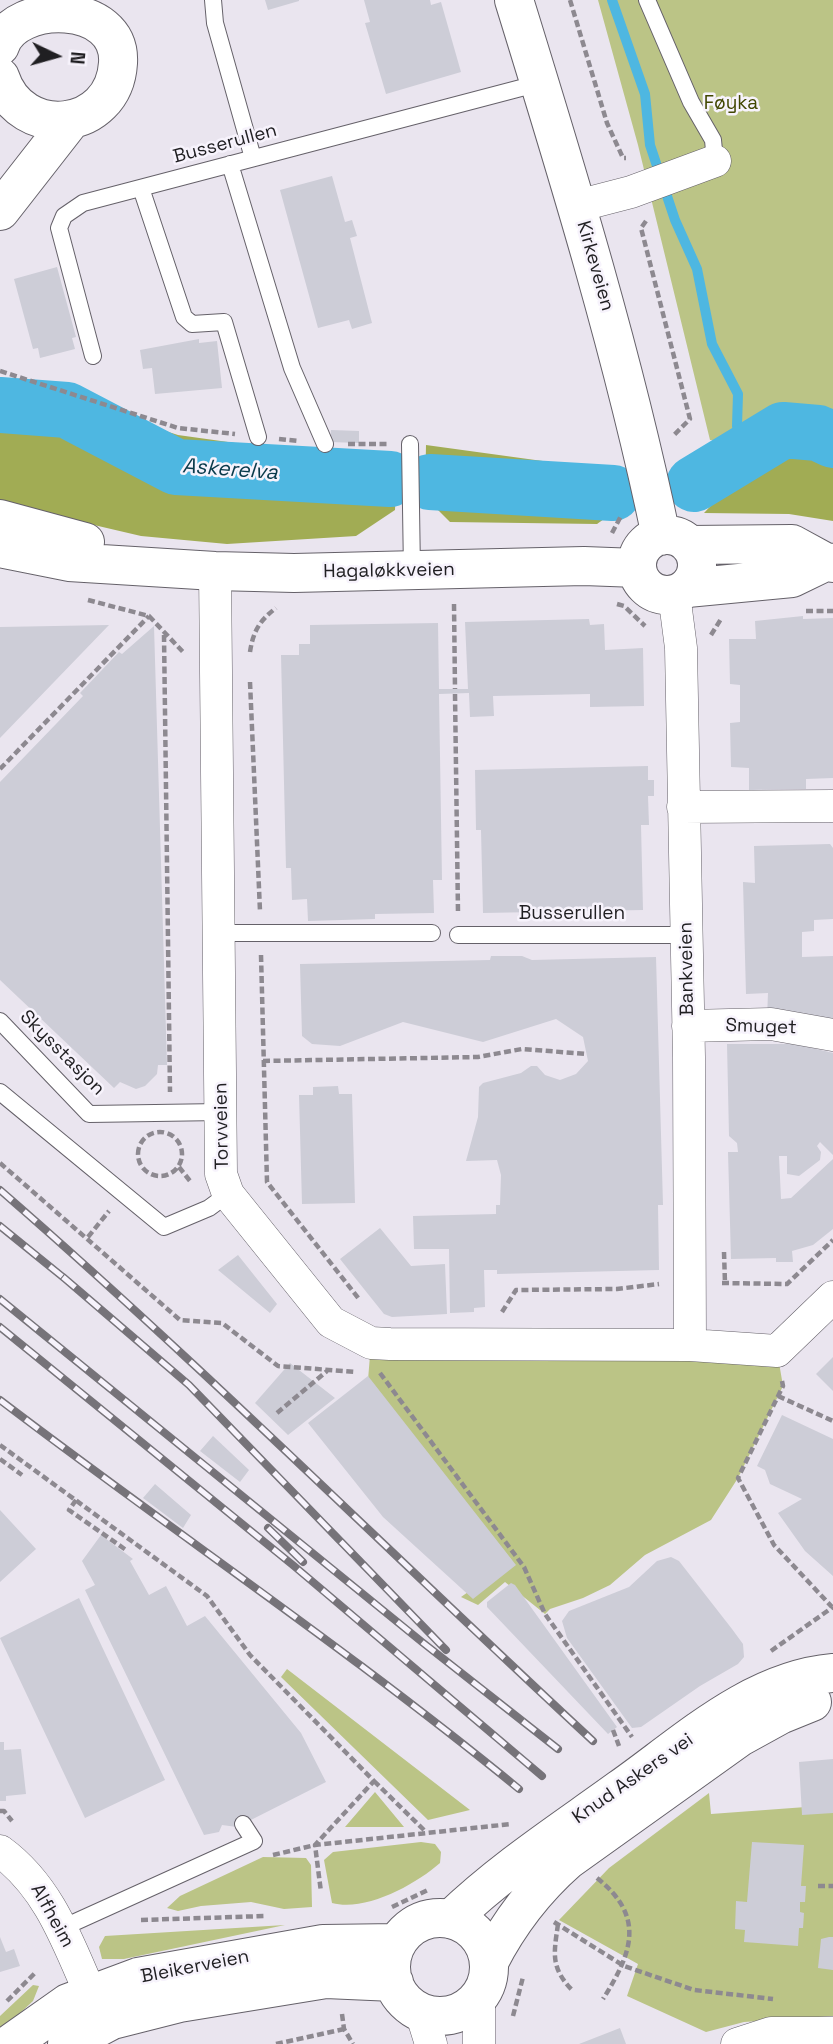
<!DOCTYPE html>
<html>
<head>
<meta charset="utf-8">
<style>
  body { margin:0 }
  #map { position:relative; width:833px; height:2044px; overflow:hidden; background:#eae5ef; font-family:"Space Grotesk",sans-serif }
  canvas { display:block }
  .north { position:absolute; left:21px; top:21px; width:70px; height:70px; -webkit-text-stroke:5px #f7f3fc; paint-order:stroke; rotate:95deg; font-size:19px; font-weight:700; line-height:28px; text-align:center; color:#201f22 }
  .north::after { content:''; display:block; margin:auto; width:24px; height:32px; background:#201f22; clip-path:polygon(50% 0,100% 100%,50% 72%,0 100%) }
</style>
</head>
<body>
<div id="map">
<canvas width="833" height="2044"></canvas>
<div class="north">N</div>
</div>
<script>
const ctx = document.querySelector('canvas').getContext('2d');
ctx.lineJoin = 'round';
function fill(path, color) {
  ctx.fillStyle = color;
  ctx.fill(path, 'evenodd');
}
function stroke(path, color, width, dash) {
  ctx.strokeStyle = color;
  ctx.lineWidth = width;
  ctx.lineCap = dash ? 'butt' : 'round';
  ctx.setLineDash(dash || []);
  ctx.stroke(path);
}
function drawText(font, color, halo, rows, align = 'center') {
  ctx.font = font + ' "Space Grotesk",sans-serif';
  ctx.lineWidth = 5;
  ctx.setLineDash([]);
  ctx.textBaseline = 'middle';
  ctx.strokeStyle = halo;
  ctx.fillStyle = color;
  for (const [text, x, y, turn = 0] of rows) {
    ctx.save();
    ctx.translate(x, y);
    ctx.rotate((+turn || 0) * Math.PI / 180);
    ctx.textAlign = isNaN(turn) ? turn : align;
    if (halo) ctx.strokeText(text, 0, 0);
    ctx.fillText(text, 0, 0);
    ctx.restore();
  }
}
fill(new Path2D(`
  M598,0H833V449L710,440L638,145Z
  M371,1343L777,1351L783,1386L738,1478L711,1520L645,1555L610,1585L583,1598L550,1609L545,1614L505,1582L478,1605L461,1597L512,1561L368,1380Z
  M287,1669L470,1810L428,1820L281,1677Z
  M375,1792L404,1827H345Z
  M709,1793L711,1814L833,1805V2016L744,2022L706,2032L627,1996L638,1964L559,1920L609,1868Z
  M421,1842L435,1844L441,1852L440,1863C415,1885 365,1912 332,1903L324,1860L333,1852Z
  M263,1857L306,1858L311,1865L312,1907L284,1909L251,1902L201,1906L178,1911L167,1908L180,1896Z
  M285,1925L124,1959H102L99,1947L105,1936Z
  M33,1985L39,1986L33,2001L0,2032V2016Z`), '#bbc486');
fill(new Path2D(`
  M0,378L178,435L278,449L397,453L395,510L356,536L227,544L141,536L0,503Z
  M426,445L608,470L613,493L611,514L597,524L450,522L425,497Z
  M765,448L833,452V521L789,514L704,513Z`), '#a1ac54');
stroke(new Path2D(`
  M612,0L645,94L650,145L675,220L697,269L712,344L738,394L737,426L747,452`), '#4eb7e1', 10);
stroke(new Path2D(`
  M0,405L67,410L176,467L390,479
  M430,482L613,493
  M694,484L783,430L818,433L833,440`), '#4eb7e1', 56);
fill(new Path2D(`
  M265,0H299V1L268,10Z
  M364,0H430L431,5L441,2L461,72L386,94L365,23L370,22Z
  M332,176L345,222L352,220L357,236L350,238L372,323L352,329L349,320L318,328L280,190Z
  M57,267L76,337L72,338L75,349L40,358L38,348L33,349L14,279Z
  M199,339V343L217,341L222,388L155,394L152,368L143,369L140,350Z
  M331,430L359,431V443L330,442Z
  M803,616V619L833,618V778L806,779V789L749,790V768L731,767L730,723L740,722V685L730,684L729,639H756L755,621Z
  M589,619L590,625L604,624L605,650L643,648L644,706L590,707V694L493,696L494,716L470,717L469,693L439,694L442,880H433L434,913L375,914V919L308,921L307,899L292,900L291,868H286L281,655H299V644H310V625L438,623L439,689H468L465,622Z
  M109,625L0,738V627Z
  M154,626L167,1065H158L157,1074L145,1086L136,1089L120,1082L114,1088L0,980V782L83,696L80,693L119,652L122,654Z
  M648,766V780H654V796H648L649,825H641L643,910L483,913L481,830H476L475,770Z
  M830,844L833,848V919L814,920V931L802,932V957L833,956V1027L767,1018L768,993L746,994L743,882L755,883L754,846Z
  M491,956H522L532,960L656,957L663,1205H658L659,1270L497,1274V1270H484L485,1307L474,1308V1312L450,1313L449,1249H414L413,1216L496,1214V1205H500L501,1175L497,1160L466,1161L478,1117L479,1087L483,1083L521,1073L531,1066H537L545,1075L560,1080L576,1074L588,1061L583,1037L556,1019L483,1042L403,1022L340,1046L312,1044L302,1036L300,964L490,960Z
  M727,1044H796L833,1053V1155L820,1142L817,1146L821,1152L820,1160L799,1176L787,1174V1156H779L781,1199L791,1198L833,1159V1229L813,1245L792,1251L793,1262H776V1258L731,1259L728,1152H738L737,1143L729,1136Z
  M338,1086L339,1094H352L355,1203L302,1204L299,1095H313V1087Z
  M380,1228L411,1266L445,1264L447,1314L392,1317L384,1314L340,1259Z
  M238,1255L277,1304L270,1313L218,1270Z
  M833,1357V1391L816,1374Z
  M290,1363L335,1398L288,1435L255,1403Z
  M368,1376L516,1565L473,1599L383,1517L308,1423Z
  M782,1415L833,1439V1576L805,1551L778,1513L802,1499L770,1484L765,1470L757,1466Z
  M213,1436L249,1470L240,1482L200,1451Z
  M155,1484L191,1515L183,1528L143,1498Z
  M0,1510L36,1549L0,1582Z
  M101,1535L133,1559L130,1561L149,1595L166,1586L187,1626L205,1616L301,1733L326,1782L237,1827L222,1825L219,1832L204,1835L85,1590L95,1585L82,1561Z
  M671,1557L679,1561L732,1629L743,1644L744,1657L738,1664L700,1686L641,1727L632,1728L567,1638L562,1621L569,1611L629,1587L657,1561Z
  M511,1583L515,1585L617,1727L608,1734L487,1607V1602Z
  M79,1598L165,1780L85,1818L0,1638Z
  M0,1742H4V1750L21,1749L26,1794L6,1796V1801H0Z
  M833,1759V1813L802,1815L799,1762Z
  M752,1842L804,1845L801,1886H806L805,1902H800V1912L804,1913L803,1928H799L798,1946L744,1942L745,1930L735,1929L736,1901L747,1902Z
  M0,1937L6,1952L14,1949L20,1966L0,1972Z
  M829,1937H833V1970L818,1968L821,1939Z
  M620,2028L626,2044H579Z`), '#cdcdd7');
const lane = new Path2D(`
  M213,0L215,23L253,158
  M647,0L691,102L713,140L715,161
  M230,164L292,368L325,444
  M141,188L184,317L192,324L224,322L258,437
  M93,356L59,228L64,216L83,203L540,83
  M410,444L412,571
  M220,933H432
  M458,935H686
  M0,1021L89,1114L221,1112
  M0,1092L164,1227L209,1208L228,1194
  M62,1928L254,1841L243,1824`);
const street = new Path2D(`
  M577,206L631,192L715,161
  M215,571L221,1174L228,1194L331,1322L371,1343L390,1344L690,1345L777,1351L833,1297
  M674,594L681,648L689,1057L690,1345
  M683,807L833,806
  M688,1026L771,1024L833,1035
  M0,1851C48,1886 67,1940 90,1993
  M479,1996V2044
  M422,2015L431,2044
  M737,2044L771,2033H833`);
const secondary = new Path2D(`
  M514,0C569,178 623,354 661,536
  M0,46C14,0 122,0 118,63C114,132 21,142 0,77
  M0,211L71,120
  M0,519L85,542
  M637 565a30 30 0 1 1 60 0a30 30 0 1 1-60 0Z
  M689,545L792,544L825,562L833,563
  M0,548L69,562L215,571L294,573L584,566L637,568
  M687,588L792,578L825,562
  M451,1919C503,1869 562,1831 620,1789C684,1744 751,1680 833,1673
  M489,1962C509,1923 535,1889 568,1860L740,1737L780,1715L812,1702`);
const primary = new Path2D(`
  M391 1967a49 49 0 1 1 98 0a49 49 0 1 1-98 0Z
  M10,2044L68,2003L138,1977L323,1944L397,1943
  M67,2044L112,2020L179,2003L326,1979L394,1982`);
stroke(lane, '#656169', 18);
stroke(street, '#656169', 33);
stroke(secondary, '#656169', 40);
stroke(primary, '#656169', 40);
stroke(new Path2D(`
  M570,0L607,123L623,158H626
  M646,221L641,228L690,419L673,436
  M0,371L178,428L235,434
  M279,439L298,441
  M348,444H389
  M612,533L621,516
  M88,600L149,616L184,653
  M454,604L455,689
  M617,604L624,606L645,626
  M806,611H833
  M164,635L170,1092
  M711,635L721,619
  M250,652C253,632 259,621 276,608
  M250,682L260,911
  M455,694L458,913
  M0,769L149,616
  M261,955L267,1182L359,1299
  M263,1061L478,1057L522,1049L587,1054
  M138 1154a22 22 0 1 1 44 0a22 22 0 1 1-44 0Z
  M0,1163L180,1320L222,1323L278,1366L356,1372
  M179,1167L190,1181
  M88,1237L109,1211
  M724,1252L725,1283
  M722,1283L787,1284L833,1240
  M502,1312L516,1290L617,1289L659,1284
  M380,1373L524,1567L545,1614L632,1737
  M782,1381L783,1386L738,1478L774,1545L832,1607
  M778,1396L833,1421
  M277,1413L327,1371
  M0,1445L207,1596L250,1655L374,1781L315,1845L321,1892
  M0,1459L22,1475
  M76,1500L69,1510L126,1550
  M771,1651L833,1607
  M613,1730L619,1746
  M374,1781L426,1832
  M0,1811H4L12,1821
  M273,1855L315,1845L511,1824
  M597,1878C646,1917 632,1953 603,1999
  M818,1886H833
  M392,1907L428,1890
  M141,1920L265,1916
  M554,1922L624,1966L694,1990L773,1999
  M558,1924C554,1953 550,1967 572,1990
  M7,2001L36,1972
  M342,2014L344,2029L353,2044
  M513,2016L523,1977
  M276,2044L344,2029`), '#8d8990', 4.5, [7, 3.5]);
stroke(lane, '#fff', 16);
stroke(street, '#fff', 32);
stroke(secondary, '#fff', 38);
stroke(primary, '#fff', 38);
const rail = new Path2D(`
  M0,1190C204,1367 395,1558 593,1741
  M0,1226L69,1282
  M63,1277L189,1385L446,1650
  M0,1299L422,1642L558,1749
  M0,1327L294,1566L542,1776
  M0,1400C172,1531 352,1652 519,1789
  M268,1528L303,1562`);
stroke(rail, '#767379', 8);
stroke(rail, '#f7f3fc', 5, [16]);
drawText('19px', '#414701', '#f7f3fc', [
  ["Føyka",731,104]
]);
drawText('19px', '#201f22', '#f7f3fc', [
  ["Busserullen",225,144,-15],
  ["Kirkeveien",595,266,74],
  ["Hagaløkkveien",389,571,-1],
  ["Busserullen",572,914],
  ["Bankveien",687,969,-91],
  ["Smuget",761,1027,2],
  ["Skysstasjon",62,1053,45],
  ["Torvveien",222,1126,-91],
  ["Knud Askers vei",633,1779,-35],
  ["Alfheim",52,1916,61],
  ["Bleikerveien",195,1967,-11]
]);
drawText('italic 21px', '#0a3a4b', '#f7f3fc', [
  ["Askerelva",230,470,4]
]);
</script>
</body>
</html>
